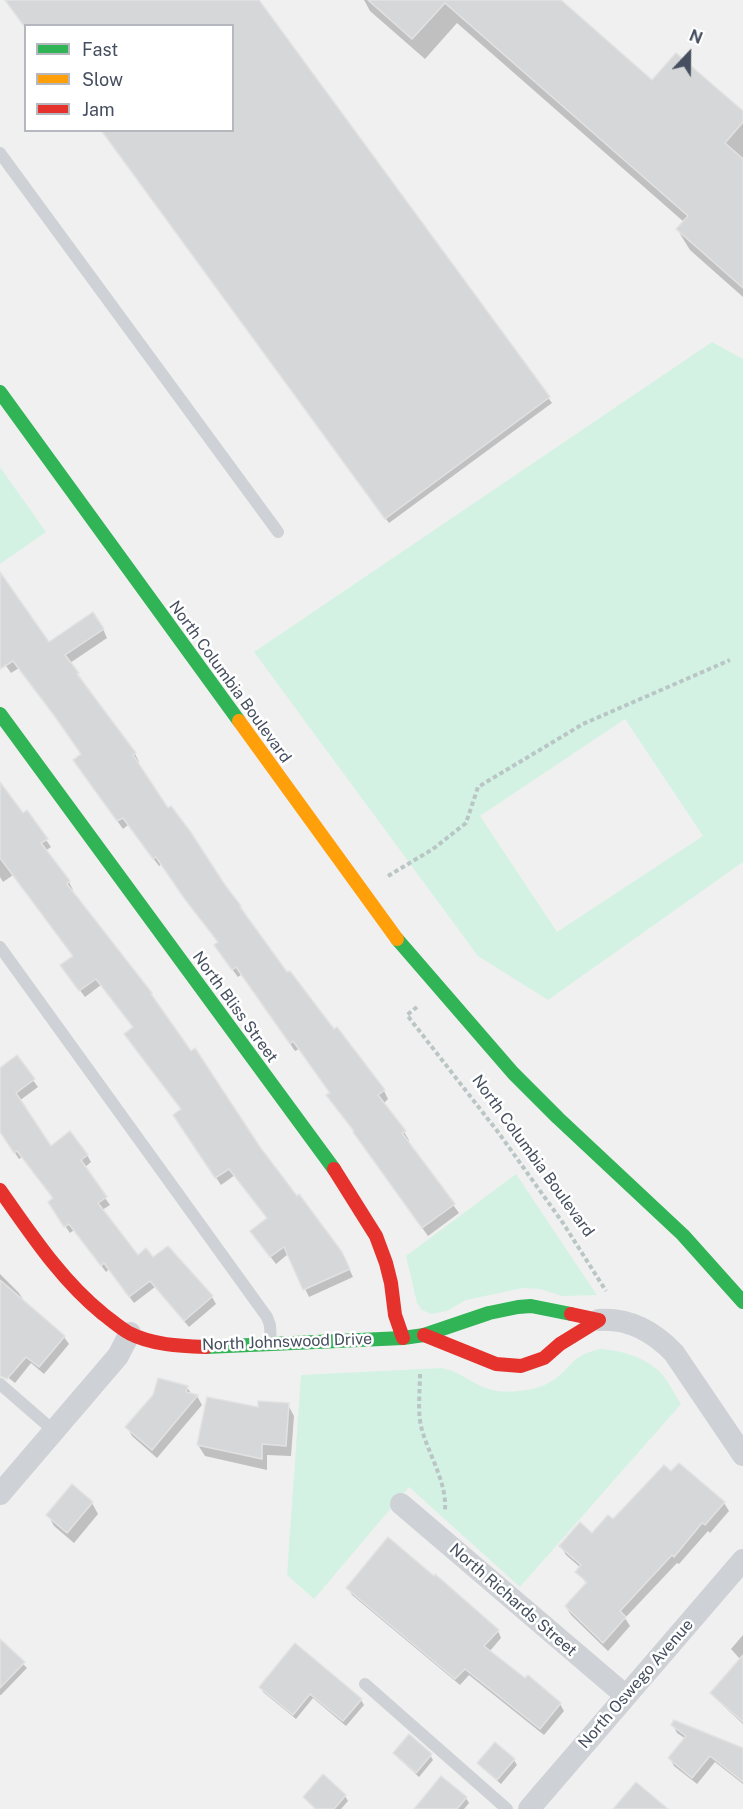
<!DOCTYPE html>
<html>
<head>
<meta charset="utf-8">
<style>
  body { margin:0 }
  #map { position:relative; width:743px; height:1809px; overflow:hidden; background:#f1f0f0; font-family:"Public Sans",sans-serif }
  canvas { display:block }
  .legend { position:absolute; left:24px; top:24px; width:210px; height:108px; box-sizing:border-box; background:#fff; border:2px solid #b5b9bf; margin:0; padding:8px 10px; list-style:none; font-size:18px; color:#454f5f }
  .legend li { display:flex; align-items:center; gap:12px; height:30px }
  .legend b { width:30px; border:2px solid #b5b9bf }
  .north { position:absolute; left:659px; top:24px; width:60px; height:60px; -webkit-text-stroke:4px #fff; paint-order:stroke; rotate:22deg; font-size:16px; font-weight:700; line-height:24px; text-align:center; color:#454f5f }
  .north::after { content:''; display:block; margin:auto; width:21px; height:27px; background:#454f5f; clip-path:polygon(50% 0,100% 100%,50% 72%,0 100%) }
</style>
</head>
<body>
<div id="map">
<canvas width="743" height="1809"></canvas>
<ul class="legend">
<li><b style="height:8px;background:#30b455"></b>Fast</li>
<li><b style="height:8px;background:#ff9f0a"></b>Slow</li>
<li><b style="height:8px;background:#e5322d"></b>Jam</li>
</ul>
<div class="north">N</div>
</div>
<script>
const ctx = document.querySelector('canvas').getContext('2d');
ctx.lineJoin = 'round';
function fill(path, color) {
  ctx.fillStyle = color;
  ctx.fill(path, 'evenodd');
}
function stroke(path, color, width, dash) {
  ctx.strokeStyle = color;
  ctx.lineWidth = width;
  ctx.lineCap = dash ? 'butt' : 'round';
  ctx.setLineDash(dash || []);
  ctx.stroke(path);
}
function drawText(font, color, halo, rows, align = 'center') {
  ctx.font = font + ' "Public Sans",sans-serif';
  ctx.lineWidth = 5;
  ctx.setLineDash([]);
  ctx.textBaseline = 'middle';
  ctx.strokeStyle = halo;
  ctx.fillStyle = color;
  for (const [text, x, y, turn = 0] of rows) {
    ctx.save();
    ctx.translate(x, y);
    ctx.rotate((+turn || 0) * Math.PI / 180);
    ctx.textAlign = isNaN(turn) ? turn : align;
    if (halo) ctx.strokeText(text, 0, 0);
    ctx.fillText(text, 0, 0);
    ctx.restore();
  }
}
fill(new Path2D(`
  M712,342L743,359V862L548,1000L478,956L254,652ZM625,719L703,836L557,932L480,816Z
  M0,467L46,532L0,564Z
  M516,1174L597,1295L562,1296L540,1289L523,1288L466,1300L447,1311L431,1314L422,1310L417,1303L406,1256Z
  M600,1349C620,1350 645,1357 660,1372C668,1380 674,1394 681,1404L520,1587L409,1487L314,1599L287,1575L301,1375L442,1368C463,1372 476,1388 497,1391C515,1393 540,1390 555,1379C575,1364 571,1356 600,1349Z`), '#d3f2e4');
fill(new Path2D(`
  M6,0H257L552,403L389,523L102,130H232V26L26,27Z
  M364,0H559L652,82L743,113V157L741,159L743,161V297L690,250L677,229L684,222L457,23L425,59L370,11Z
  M0,578L48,644L103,629L107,638L70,663L135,754L139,762L137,764L168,810L240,906L287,974L334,1031L336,1029L384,1091L388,1099L383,1104L404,1132L409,1140L407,1142L459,1213L428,1236L359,1140L331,1094L299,1049L295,1051L242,974L238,977L220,953L219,943L191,907L162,864L159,866L128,825L123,829L80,768L83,755L19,668L11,673L0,657Z
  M0,784L22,816L46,840L51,847L45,851L69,882L73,890L71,891L151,994L259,1148L346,1262L353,1277L309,1297L288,1254L276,1264L257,1239L268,1219L235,1175L221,1185L179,1123L182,1110L130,1042L134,1028L101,985L85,997L67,973L74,957L13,875L3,882L0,877Z
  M16,1057L38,1087L19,1101L50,1148L87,1155L91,1162L84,1168L110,1205L102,1210L137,1257L153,1259L212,1297L216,1304L189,1327L155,1287L134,1303L109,1269L106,1272L74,1230L70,1233L54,1210L55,1199L22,1157L19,1159L4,1136L0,1130V1069Z
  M0,1274L19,1293L24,1301L64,1337L69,1344L44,1374L31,1363L15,1383L0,1371Z
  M187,1387L192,1395L197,1396L202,1405L157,1458L132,1436L127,1427Z
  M288,1405L294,1416L291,1456L267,1455V1470L205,1456L198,1445L259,1409Z
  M92,1503L98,1514L74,1543L54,1526L48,1515Z
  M724,1503L729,1511L710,1533L708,1531L679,1564L677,1563L625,1618L630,1626L608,1651L571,1615L566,1607L587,1584L577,1572L581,1568L566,1555L561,1546L593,1535L613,1522Z
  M348,1588L498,1631L501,1638L489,1652L525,1680L528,1677L560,1704L564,1711L544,1735L469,1675L460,1685L352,1595Z
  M743,1635V1724L715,1698L712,1693L741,1660L731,1649Z
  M0,1641L27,1668L1,1695H0Z
  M261,1687L361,1700L364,1705L346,1726L313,1698L296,1719L263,1692Z
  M673,1725L743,1750V1784L715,1762L697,1784L674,1766L670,1758L686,1739L677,1733Z
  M395,1753L430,1755L433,1760L419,1777L398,1758Z
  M514,1760L517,1765L501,1784L482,1768L479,1763Z
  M442,1778L466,1798L469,1803L464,1809H416Z
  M345,1796L348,1801L341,1809H315L304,1797Z`), '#0003');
const building = new Path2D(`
  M5,0H259L550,397L385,519L101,130H232V26H24Z
  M368,0H561L652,80L676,53L743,111V122L725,143L743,159V288L676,229L688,216L445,3L412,39Z
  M0,572L49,642L93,612L104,629L65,655L79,673L77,674L136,753L133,755L168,808L171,806L190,831L225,885L241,906L240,907L287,972L290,971L334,1029L337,1027L385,1090L378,1095L406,1131L402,1133L455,1204L422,1228L353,1132L354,1131L326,1095L330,1093L293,1041L290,1044L236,967L232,970L214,945L218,942L184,898L156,857L153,859L123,818L117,821L73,760L81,754L56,718L13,661L0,669Z
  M0,782L23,813L27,810L48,839L41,843L70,881L67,884L152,993L151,994L191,1051L195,1048L260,1147L297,1196L299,1194L342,1252L350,1269L303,1290L284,1247L270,1257L250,1231L267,1218L229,1169L215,1178L173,1115L181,1109L124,1034L133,1027L96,979L79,991L60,965L73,956L0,858Z
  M17,1055L35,1079L16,1093L51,1146L70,1131L88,1155L81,1160L107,1197L98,1203L138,1255L146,1248L153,1257L168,1246L213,1296L184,1321L150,1281L129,1297L104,1263L101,1266L69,1224L64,1227L48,1202L53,1198L17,1151L14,1153L0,1132V1068Z
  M0,1280L65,1336L39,1367L26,1357L7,1379L0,1376Z
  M158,1378L188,1386L186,1392L198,1395L152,1450L125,1427L153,1395Z
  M207,1397L258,1407V1401L289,1403L286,1446L262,1444V1459L197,1445Z
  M679,1463L725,1502L705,1525L702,1523L674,1557L672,1555L620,1611L626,1617L603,1643L565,1606L587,1582L575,1572L581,1565L559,1546L580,1522L592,1533L608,1515L613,1519L664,1465L671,1471Z
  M72,1484L93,1502L67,1533L46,1515Z
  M388,1537L434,1576L435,1574L499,1630L484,1646L525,1678L528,1675L561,1703L540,1729L465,1669L455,1679L346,1588Z
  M0,1639L25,1662L0,1688Z
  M295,1643L362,1699L343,1721L310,1694L293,1715L259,1687Z
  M743,1655V1722L710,1693Z
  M674,1720L743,1748V1782L710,1756L692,1778L668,1758L686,1736L671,1725Z
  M409,1734L432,1754L416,1773L393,1753Z
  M495,1742L515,1759L497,1780L477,1763Z
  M323,1774L346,1795L334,1809H316L303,1797Z
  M441,1776L467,1797L457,1809H414Z
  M636,1782L668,1809H613Z`);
fill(building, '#d6d7d9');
stroke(building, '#e2e2e3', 1.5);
stroke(new Path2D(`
  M388,876L433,849L466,823L478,787L583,724L730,660
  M417,1007L407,1015L498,1132L563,1223L606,1291
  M420,1374C420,1391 417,1413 422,1430C429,1455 447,1483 445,1510`), '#b9c6c5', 4, [4.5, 3]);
stroke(new Path2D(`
  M0,153L278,532
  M0,947L267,1317L270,1325L271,1344
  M0,1384L54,1431
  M365,1684L507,1809`), '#ced1d5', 12);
stroke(new Path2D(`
  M599,1320C629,1318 654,1332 674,1353L743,1455
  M0,1494L118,1356L130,1333
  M401,1504L626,1696
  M529,1809L743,1560`), '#ced1d5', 22);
stroke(new Path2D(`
  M0,392L239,721
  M0,714L334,1169
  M397,939L513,1073L558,1118L683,1235L743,1302
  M206,1347L403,1338L424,1335L489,1313L518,1307L531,1306L571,1314`), '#30b455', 14);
stroke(new Path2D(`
  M239,721L397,939`), '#ff9f0a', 14);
stroke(new Path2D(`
  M334,1169L376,1236L386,1263L391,1283L395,1315L403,1338
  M0,1190C31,1234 61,1280 103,1314C111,1320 120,1328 129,1333C152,1345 180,1346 206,1347
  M424,1335L496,1364L521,1366L544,1358L560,1344L599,1320L571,1314`), '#e5322d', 14);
drawText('16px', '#454f5f', '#fff', [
  ["North Columbia Boulevard",230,682,54],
  ["North Bliss Street",235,1007,54],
  ["North Columbia Boulevard",533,1156,54],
  ["North Johnswood Drive",287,1342,-2],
  ["North Richards Street",513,1600,41],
  ["North Oswego Avenue",636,1684,-49]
]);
</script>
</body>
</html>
